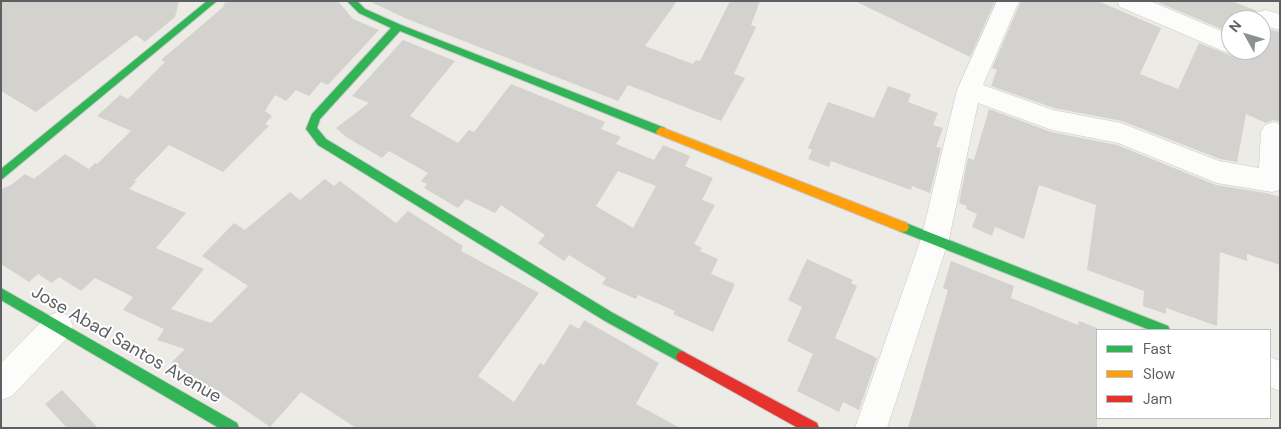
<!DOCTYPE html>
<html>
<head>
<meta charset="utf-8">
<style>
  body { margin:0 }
  #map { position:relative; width:1281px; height:429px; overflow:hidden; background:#ecebe6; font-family:"DM Sans",sans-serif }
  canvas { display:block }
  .frame { position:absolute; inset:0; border:2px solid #5c6064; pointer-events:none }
  .legend { position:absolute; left:1096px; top:329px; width:175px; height:90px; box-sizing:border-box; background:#fff; border:1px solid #bebfc1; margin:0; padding:6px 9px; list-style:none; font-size:15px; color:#5c6064 }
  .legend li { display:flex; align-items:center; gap:10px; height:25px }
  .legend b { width:25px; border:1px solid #bebfc1 }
  .north { position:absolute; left:1221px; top:10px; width:50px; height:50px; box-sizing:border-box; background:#fff; border:1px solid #bebfc1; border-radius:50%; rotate:309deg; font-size:14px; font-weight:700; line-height:20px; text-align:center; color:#5c6064 }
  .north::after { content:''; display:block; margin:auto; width:18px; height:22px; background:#8e9192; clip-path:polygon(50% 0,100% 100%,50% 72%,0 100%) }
</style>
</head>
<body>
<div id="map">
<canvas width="1281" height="429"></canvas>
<div class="frame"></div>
<ul class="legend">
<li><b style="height:6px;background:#30b455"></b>Fast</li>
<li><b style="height:6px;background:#ff9f0a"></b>Slow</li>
<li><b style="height:6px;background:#e5322d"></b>Jam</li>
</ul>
<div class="north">N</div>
</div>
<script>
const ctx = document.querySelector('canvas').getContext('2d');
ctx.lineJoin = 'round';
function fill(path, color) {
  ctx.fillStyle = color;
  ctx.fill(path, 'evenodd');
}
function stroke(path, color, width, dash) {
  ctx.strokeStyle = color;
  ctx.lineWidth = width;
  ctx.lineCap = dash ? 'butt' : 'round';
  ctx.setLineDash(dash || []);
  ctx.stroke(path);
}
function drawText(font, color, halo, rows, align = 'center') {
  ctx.font = font + ' "DM Sans",sans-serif';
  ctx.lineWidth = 4;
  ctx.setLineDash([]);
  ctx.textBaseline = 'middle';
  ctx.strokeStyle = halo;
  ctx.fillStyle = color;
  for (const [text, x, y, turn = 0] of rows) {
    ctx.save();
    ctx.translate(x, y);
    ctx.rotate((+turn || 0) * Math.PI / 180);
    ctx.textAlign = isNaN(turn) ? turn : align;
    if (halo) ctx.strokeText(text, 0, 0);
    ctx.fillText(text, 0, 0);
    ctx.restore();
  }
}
fill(new Path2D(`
  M1,1H179L175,17L145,42L136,35L36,112L1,91Z
  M226,1H338L353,19L379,30L328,85L321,82L309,96L296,90L286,101L275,95L265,111L272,116L265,124L269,126L223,172L169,145L134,181L136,182L129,189L186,213L156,248L204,269L171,309L211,323L248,286L202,256L234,223L245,230L290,192L300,200L325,179L334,186L340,181L396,223L408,211L463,246L461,251L539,293L478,376L514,402L540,363L544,365L570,324L579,329L584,320L659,363L636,404L680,428H356L301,392L270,427L212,387L209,390L172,362L185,349L157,340L164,329L123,310L133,297L95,278L81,291L59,277L52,283L38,274L29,282L1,264V189L11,185L25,174L34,179L65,154L89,169L95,163L97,164L131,131L97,116L120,95L128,99L165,62L161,60L222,8Z
  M369,1H677L645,46L693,64L696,60L700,61L730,1H760L751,25L756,27L734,74L745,78L721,121L628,85L618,101L407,19Z
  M855,1H995L970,57Z
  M1021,1H1098L1161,28L1140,74L1178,89L1199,43L1232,56L1242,50H1261V27L1280,32V122L1273,120L1266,123L1246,114L1237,162L1220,159L1122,121L1054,108L991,86L997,70L992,68Z
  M1155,1H1232L1257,11L1252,17L1253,20H1231V33Z
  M403,40L455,61L410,116L458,143L469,130L474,132L511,84L605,122L601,129L621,137L616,144L654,160L663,145L690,156L685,166L713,178L702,200L715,205L694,244L702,248L700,251L718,259L711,274L735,284L713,332L673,314L675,311L638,295L636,299L602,284L606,278L569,255L564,261L538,243L545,235L501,205L495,213L466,199L458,208L424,188L427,184L421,181L428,173L389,151L382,158L346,137L336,128L369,103L352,96ZM618,171L656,186L633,228L596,206Z
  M888,86L911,94L908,102L938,113L933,125L943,128L936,147L941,148L930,193L912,186L911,190L831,161L829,167L808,159L812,150L808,148L828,102L874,118Z
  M989,109L1051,132L1117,145L1216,185L1266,193L1280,197V265L1247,254V261L1220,252L1217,326L1166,308V314L1143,306L1144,291L1087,270L1096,205L1039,185L1024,239L995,227L992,236L972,227L977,214L966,209L967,206L959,203L968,158L974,160Z
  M807,259L853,280L851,283L857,286L835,338L877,358L859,410L843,402L839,412L797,391L813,354L787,341L802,307L788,300Z
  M951,261L1014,286L1011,298L1078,325L1079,321L1097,328V428H908L948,290L943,288Z
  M62,390L98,428H67L45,404Z`), '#d3d2cf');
const street = new Path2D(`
  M997,1H1019L983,85L1053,110L1121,123L1219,161L1259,168L1261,132L1265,125L1274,122L1280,124V190L1272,192L1217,183L1118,143L1052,130L978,103L949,239L887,428H855L921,239L957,90Z
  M1117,1H1150L1231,35V50H1240L1231,54L1223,51L1120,7Z
  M1266,10L1280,14V30L1261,25V20H1256L1254,18L1258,12Z
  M58,312L69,316L73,326L69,336L12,396L1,400V363L47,316Z
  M1270,357L1280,361V391L1270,387Z`);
const fast = new Path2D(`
  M207,1H217L1,180V169Z
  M347,1H357L365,9L401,25L665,128L666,131L665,134H657L400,31L320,119L317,128L326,139L613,313L686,353L688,357L686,361L682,363L678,361L605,321L318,145L306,129L312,114L391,28L359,13Z
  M903,222L1168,326L1170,330H1150L899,231L897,227L899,223Z
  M1,288L237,423L239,428H219L1,300Z`);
const slow = new Path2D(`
  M661,127L907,223L909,227L907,231L903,232L899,231L657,134L656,131Z`);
const jam = new Path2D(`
  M682,351L817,423L819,428H798L678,361L676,357L678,353Z`);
stroke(street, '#c8c8c7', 1);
stroke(fast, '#c9c9c8', 2);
stroke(slow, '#c9c9c8', 2);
stroke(jam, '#c9c9c8', 2);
fill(street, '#fcfcfb');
fill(fast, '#30b455');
fill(slow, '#ff9f0a');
fill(jam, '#e5322d');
drawText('18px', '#5c6064', '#fff', [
  ["Jose Abad Santos Avenue",126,345,30]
]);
</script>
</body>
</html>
